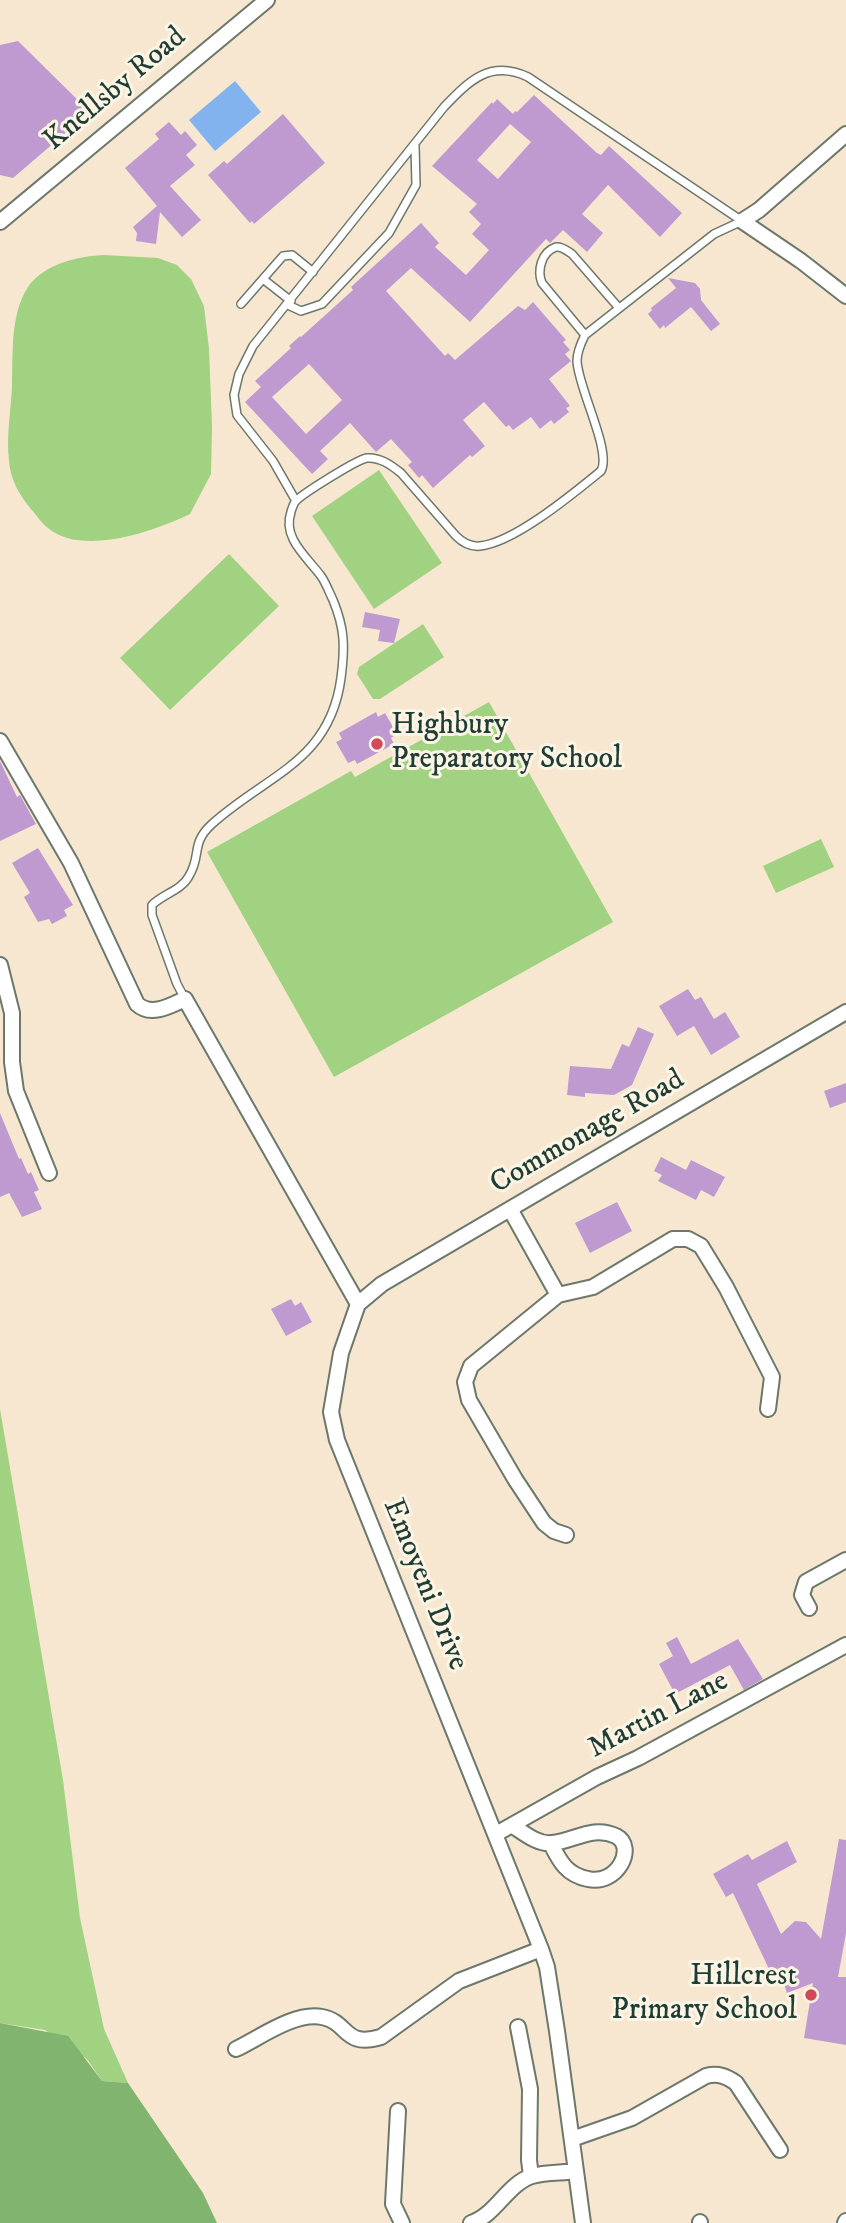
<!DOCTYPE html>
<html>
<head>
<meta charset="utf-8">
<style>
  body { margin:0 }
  canvas { display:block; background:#f7e7d0 }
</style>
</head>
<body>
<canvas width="846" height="2223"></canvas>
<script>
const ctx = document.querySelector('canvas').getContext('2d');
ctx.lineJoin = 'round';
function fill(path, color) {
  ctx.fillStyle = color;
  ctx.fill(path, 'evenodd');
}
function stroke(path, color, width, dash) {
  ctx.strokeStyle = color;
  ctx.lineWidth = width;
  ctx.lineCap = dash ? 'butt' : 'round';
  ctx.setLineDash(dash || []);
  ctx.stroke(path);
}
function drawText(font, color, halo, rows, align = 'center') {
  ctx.font = font + ' "IM FELL DW Pica",serif';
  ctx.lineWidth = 6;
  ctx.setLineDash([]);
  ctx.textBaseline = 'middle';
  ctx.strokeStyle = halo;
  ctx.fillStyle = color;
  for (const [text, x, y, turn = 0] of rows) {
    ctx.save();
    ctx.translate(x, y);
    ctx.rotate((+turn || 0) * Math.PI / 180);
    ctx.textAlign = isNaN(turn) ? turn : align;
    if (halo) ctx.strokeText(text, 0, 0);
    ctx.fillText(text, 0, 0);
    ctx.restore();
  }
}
fill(new Path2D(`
  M104,255L158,258L177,265L191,279L204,306L209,349L212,426L211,474L190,514C155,531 82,557 48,528C41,523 36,514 30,508C19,494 10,479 9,460C6,437 11,410 12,386C13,355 10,314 28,287C44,264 78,256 104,255Z
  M379,470L442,563L374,609L312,516Z
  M229,554L279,606L170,710L120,658Z
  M423,624L444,657L380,699H373L357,674L359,667Z
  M489,702L613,922L334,1077L207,852L351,771L355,777Z
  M821,839L834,867L776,893L763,866Z
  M0,1409L63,1780L80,1918L104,2029L128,2083L102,2081L87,2059L45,2030L0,2023Z`), '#a0d281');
fill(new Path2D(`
  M0,2023L68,2036L102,2081L128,2083L203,2193L217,2223H0Z`), '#80b46f');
fill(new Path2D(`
  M235,81L261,112L215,151L189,120Z`), '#83b3ee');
fill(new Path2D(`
  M18,41L90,112L13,178L0,175V45Z
  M534,95L597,153L601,155L609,146L682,213L660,237L608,185L582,214L603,233L587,252L563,230L550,243L546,239L470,322L411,268L386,291L445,356L448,353L455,360L518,306L525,310L533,302L566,340L563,342L570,350L565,354L571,361L549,379L570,406L566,408L569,412L554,424L551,420L540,429L531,417L513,430L509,425L506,427L484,402L463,420L485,446L472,457L470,455L433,488L422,475L419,478L408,465L412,462L391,439L376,452L350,423L320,451L328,459L312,474L245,402L261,387L255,381L291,348L289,346L300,336L301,337L353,290L351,287L421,223L439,243L435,247L466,275L489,250L472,234L481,224L469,212L477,204L432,166L492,102L493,104L497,99L513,114L515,111L517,112ZM510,124L531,142L498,179L477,160ZM309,364L342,400L306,434L272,397Z
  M283,114L325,163L254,224L252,221L250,223L208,175L224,161L227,164Z
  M169,122L181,135L185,131L197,145L186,155L195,165L170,186L201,220L182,237L160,212L156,244L136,241L137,233L133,227L157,206L125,168L159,139L155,134Z
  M668,278L695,283L700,289L701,300L720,324L711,331L691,307L665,328L664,325L660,329L648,314L652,310L651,308L676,288Z
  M365,612L400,619L394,643L378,641L380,630L362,627Z
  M376,712L378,717L385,713L397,734L391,738L394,744L357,764L355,760L348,763L336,742L342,739L339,733Z
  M0,761L17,797L20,795L36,824L0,841Z
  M38,848L73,905L64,910L67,916L52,924L49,919L38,922L24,897L30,893L12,863Z
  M688,989L695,1000L701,997L714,1019L725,1012L740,1037L711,1055L694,1026L677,1036L659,1006Z
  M638,1027L654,1034L632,1085L614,1095L585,1093V1097L567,1095L570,1066L611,1069L622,1044L629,1047Z
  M846,1083V1102L830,1108L824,1091Z
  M0,1113L19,1159L21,1158L28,1174L31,1172L39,1190L34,1192L42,1209L22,1217L9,1193L0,1197Z
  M661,1157L686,1170L691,1160L725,1177L714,1197L701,1190L696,1200L658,1181L662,1175L654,1171Z
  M617,1202L632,1231L590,1253L575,1223Z
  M291,1299L295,1306L301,1302L312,1322L286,1336L271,1309Z
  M677,1637L691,1664L738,1639L763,1679L744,1690L730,1665L675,1694L659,1664L673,1656L666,1643Z
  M839,1839L846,1840V1933L838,1977H846V2045L804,2038L813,1983L787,1993L783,1981L776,1984L733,1893L726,1897L713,1874L748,1854L752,1860L787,1841L797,1862L757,1884L781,1934L795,1921L806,1922L821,1939Z`), '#be9ad0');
const lane = new Path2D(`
  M263,279L291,301
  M241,304L283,256L292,255L313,272
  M288,305L301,311L322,304L389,233L416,185L415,146
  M585,335L542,283C537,271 541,252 556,247C562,246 567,251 572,254L619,308
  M296,501L273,461L237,415L234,395L239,374L253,346L444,107C469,81 490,59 528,77L742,221
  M185,999L177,984L152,915V905C163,894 182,890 189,876C202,855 190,844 212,824C266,775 330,762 341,678C345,647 345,629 333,600C329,592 326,583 321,576C307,557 282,538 291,512C291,511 294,503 295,502C300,495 358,459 367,458C380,457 391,465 401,473L456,536C463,543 470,547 480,546C514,543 574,493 601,471C612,451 578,388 577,361C577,352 581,343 585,335L714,234L742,221`);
const street = new Path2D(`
  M846,134L759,210L742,221L801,261L846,296
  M0,222L267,0
  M0,741L71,863L137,1004C151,1017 170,1006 185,999L358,1304
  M0,965L12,1013V1062L16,1091L49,1173
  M510,1209L558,1295L593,1287L673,1239H688L701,1246L726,1287L772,1377L768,1409
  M558,1295L471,1366L465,1382L469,1400L515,1479L544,1523L554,1531L566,1535
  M809,1608L802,1595L806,1582L846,1560
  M513,1826C524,1833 538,1845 552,1843C574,1841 593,1825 616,1836C637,1847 617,1886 588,1879C567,1875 560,1862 551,1844
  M496,1834L597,1777L638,1758L846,1645
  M518,2027L530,2089L529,2160L531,2176
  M236,2049C261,2037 294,2012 322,2017C349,2022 343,2048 381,2037L459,1981L541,1949
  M398,2111L393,2204L402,2223
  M572,2139L632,2118L706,2076C718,2073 726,2076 736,2083L780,2150
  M700,2222V2223
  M471,2223C496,2215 507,2184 532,2176C545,2172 562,2173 576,2171
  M583,2223L557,2031L547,1967L541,1949L337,1440L331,1412L341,1353L358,1304L382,1284L846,1012
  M845,2223L846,2221`);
stroke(lane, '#6b786b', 10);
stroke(street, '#6b786b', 18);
stroke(lane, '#fff', 7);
stroke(street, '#fff', 14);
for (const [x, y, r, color] of [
  [377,744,7,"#d1495b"],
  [811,1995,7,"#d1495b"]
]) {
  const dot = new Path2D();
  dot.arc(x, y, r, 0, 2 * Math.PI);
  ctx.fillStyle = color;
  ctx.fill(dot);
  stroke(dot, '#fcf5e5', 2.5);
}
drawText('30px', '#1f3d34', '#fcf5e5', [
  ["Knellsby Road",116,90,-40],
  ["Commonage Road",588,1133,-30],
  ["Emoyeni Drive",424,1585,68],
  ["Martin Lane",659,1716,-28]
]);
drawText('30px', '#1f3d34', '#fcf5e5', [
  ["Highbury",391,727],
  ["Preparatory School",391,761],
  ["Hillcrest",797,1978,"right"],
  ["Primary School",797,2012,"right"]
], 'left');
</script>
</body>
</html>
